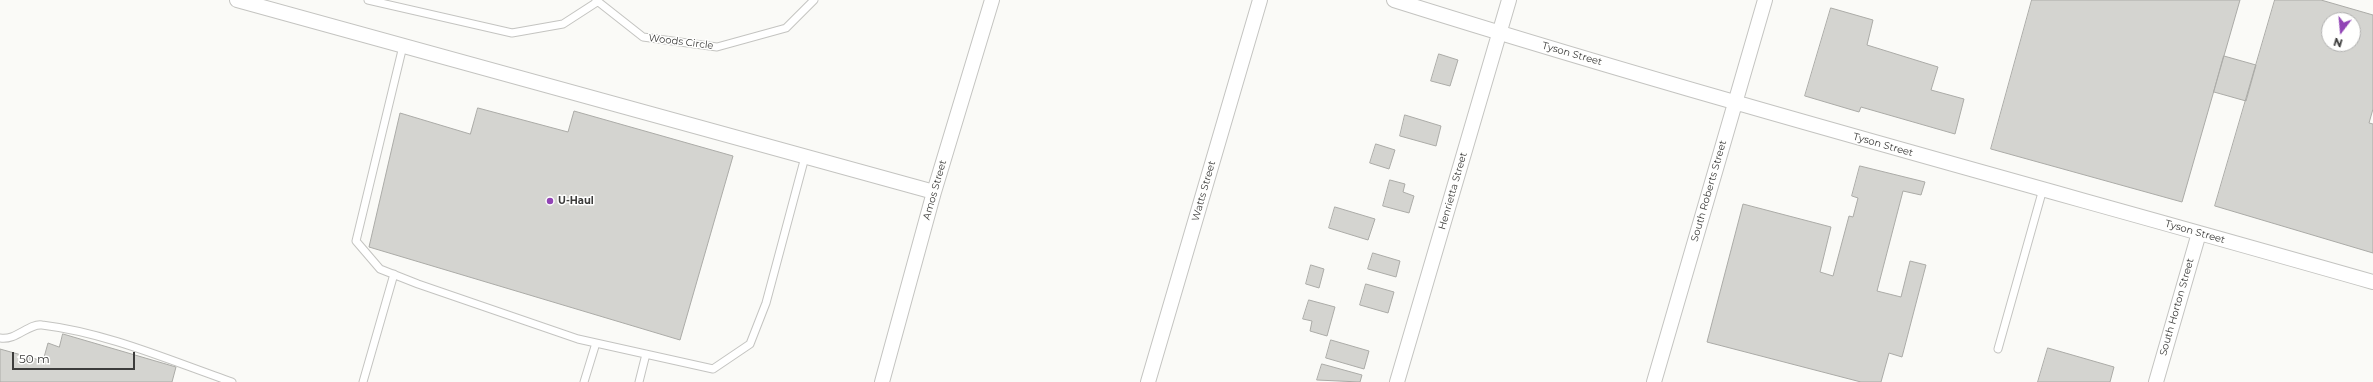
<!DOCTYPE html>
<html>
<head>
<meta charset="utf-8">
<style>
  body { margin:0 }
  #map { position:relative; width:2373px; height:382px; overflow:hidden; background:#fafaf7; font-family:Montserrat,sans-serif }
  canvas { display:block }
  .north { position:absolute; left:2321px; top:12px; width:40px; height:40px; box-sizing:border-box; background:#fffffe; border:1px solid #b1b1b0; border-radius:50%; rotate:196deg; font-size:11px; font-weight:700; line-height:16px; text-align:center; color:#3c3c3b }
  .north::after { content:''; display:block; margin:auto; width:14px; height:18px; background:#9144b5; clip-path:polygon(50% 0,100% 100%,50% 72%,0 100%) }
  .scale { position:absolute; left:12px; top:352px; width:123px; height:18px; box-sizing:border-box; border:2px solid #3c3c3b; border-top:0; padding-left:5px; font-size:12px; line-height:14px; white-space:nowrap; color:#3c3c3b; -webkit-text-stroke:3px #fffffe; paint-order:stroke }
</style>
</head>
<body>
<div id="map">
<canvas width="2373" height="382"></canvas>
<div class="north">N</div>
<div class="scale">50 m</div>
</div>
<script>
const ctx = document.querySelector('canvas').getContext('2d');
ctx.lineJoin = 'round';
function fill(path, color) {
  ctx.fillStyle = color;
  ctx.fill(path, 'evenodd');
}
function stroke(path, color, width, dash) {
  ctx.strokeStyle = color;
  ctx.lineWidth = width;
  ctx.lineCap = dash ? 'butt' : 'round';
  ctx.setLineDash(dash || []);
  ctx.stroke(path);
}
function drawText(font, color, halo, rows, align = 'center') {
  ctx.font = font + ' Montserrat,sans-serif';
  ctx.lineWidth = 3;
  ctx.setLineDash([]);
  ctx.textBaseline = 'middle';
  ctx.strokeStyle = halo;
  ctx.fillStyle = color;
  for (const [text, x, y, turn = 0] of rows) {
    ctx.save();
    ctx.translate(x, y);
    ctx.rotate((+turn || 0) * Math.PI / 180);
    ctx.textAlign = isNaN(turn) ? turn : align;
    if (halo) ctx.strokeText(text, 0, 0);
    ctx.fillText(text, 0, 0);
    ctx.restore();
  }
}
const building = new Path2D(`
  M2032,0H2240L2182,202L1991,149Z
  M2275,0H2321L2373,15V109L2369,123L2373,124V253L2215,206ZM2329,20H2353V44H2329Z
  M1831,8L1873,20L1867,45L1938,67L1931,90L1964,99L1955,134L1861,107L1859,112L1805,96Z
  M1439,54L1458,60L1450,86L1431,81Z
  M2224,56L2256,65L2246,101L2214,92Z
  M478,108L568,132L574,111L733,156L680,340L369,247L400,113L470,134Z
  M1405,115L1441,126L1436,146L1400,136Z
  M1376,144L1395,150L1389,169L1370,163Z
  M1860,166L1925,182L1921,195L1903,191L1877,291L1901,297L1910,261L1926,265L1902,357L1889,353L1881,382H1861L1707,342L1743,204L1831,227L1820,272L1833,276L1849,216L1853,217L1858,198L1852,196Z
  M1390,180L1405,184L1403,192L1414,196L1409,213L1383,206Z
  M1335,207L1375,219L1368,240L1329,228Z
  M1373,253L1400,261L1396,277L1368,269Z
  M1311,265L1324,269L1319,288L1306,284Z
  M1366,284L1394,292L1388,313L1360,305Z
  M1309,300L1335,307L1327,336L1310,331L1312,321L1303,319Z
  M63,334L176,367L172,382H0V349L43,361L48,343L59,347Z
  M1331,340L1369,351L1364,369L1326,358Z
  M2048,348L2114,367L2110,382H2038Z
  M1322,364L1362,375L1360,382L1317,380Z`);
fill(building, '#d4d4d0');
stroke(building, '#ababa7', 1);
const service = new Path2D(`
  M368,0L512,33L563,24L597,2
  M596,0L643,37L717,47L786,28L814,0
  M403,46L356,241L380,269L418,284L578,339L713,369L750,344L766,303L805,157
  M0,338C16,341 29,323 42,325C108,333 171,361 232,382
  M1998,349L2043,189
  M363,382L394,274
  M584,382L596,343
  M639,382L646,354`);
const minor = new Path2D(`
  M237,0L934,192
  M1394,0C1718,102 2047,189 2373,282
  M882,382L934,192L992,0
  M1148,382L1260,0
  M1397,382L1509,0
  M1654,382L1765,0
  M2156,382L2199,233`);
stroke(service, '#c4c4c1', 9);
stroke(minor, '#c4c4c1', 16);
stroke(service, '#fff', 7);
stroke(minor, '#fff', 14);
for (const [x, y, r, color] of [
  [550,201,4,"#9144b5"]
]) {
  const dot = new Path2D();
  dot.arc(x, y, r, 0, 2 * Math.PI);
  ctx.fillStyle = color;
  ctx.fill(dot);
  stroke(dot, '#fffffe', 1.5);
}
drawText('10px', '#3c3c3b', '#fffffe', [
  ["Woods Circle",681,42,7],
  ["Tyson Street",1572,54,16],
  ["Tyson Street",1883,145,16],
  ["Amos Street",935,190,-74],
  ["Watts Street",1204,191,-74],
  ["Henrietta Street",1453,191,-74],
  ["South Roberts Street",1709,191,-74],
  ["Tyson Street",2195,232,16],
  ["South Horton Street",2177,307,-74]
]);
drawText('bold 10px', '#3c3c3b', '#fffffe', [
  ["U-Haul",558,201]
], 'left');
</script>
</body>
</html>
